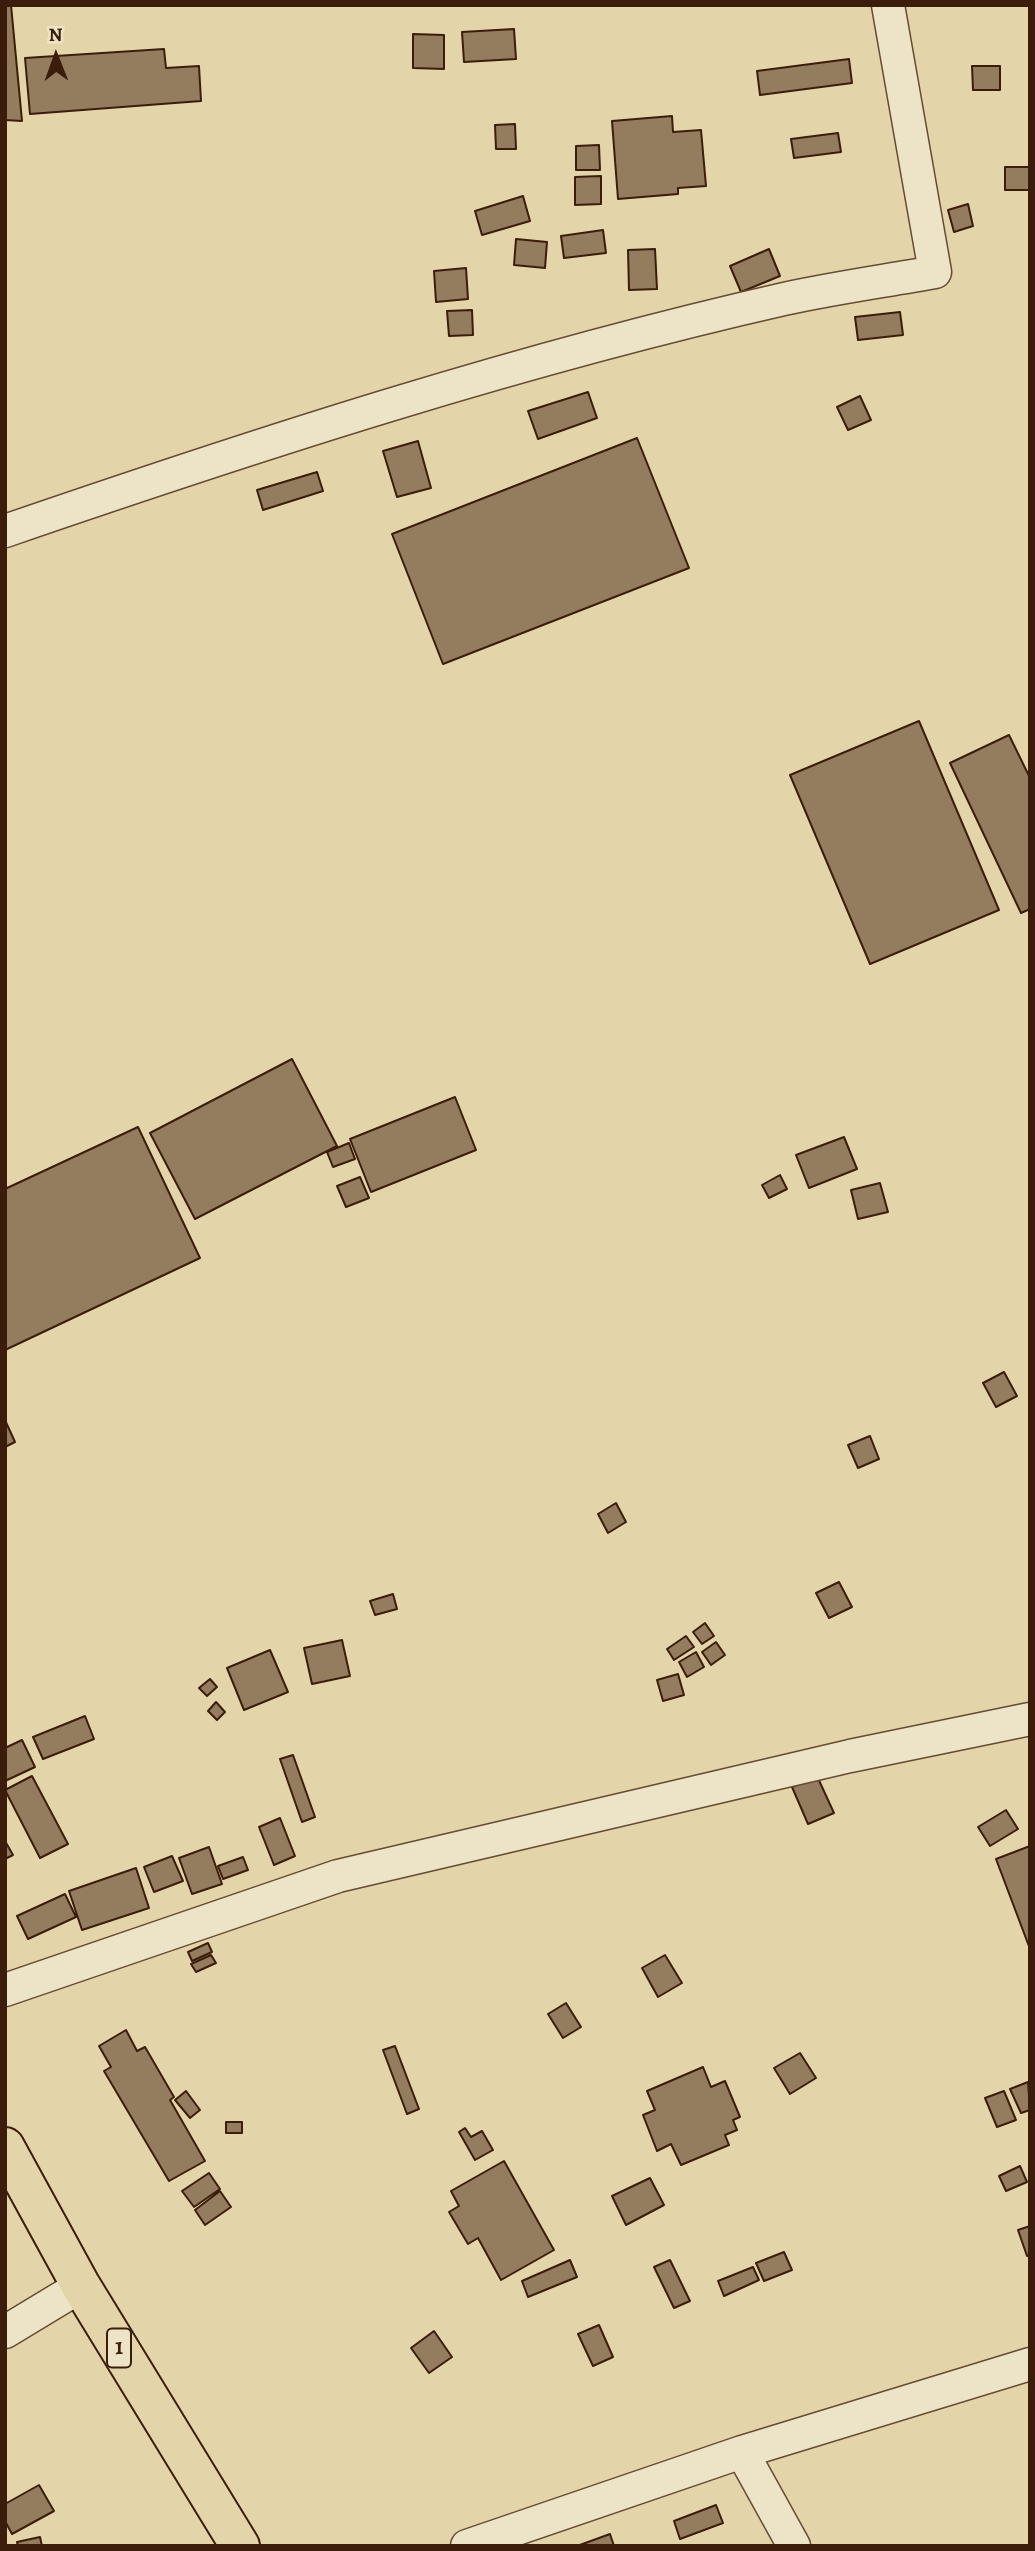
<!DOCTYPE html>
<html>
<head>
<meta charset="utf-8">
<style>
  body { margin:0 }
  #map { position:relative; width:1035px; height:2551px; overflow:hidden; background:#e3d5a9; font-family:Alegreya,serif }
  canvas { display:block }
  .frame { position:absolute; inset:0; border:7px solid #3c1d0c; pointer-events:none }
  .north { position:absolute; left:21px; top:21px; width:70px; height:70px; -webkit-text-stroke:5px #ede4c7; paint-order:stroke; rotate:359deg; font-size:19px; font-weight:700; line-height:28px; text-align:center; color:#3c1d0c }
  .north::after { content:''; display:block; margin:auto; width:24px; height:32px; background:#3c1d0c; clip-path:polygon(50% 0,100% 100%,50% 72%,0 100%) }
</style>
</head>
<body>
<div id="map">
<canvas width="1035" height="2551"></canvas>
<div class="frame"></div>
<div class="north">N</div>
</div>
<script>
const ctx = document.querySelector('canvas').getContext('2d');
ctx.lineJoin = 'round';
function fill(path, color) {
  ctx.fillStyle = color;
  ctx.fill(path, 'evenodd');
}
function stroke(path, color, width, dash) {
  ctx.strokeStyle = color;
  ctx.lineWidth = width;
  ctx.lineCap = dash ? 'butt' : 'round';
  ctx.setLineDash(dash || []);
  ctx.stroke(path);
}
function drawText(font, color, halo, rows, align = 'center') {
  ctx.font = font + ' Alegreya,serif';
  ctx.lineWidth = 5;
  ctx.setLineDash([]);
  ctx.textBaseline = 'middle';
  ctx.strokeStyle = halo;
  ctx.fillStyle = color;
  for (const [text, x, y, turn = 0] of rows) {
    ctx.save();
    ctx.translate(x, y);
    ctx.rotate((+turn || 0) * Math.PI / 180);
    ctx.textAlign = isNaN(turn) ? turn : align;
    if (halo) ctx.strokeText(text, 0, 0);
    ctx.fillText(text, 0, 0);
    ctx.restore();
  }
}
const building = new Path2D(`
  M5,5H11L22,121L5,120Z
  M514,29L516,59L464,62L462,32Z
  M413,34L444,35V69L413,68Z
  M164,49L166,68L199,66L201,101L30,114L25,58Z
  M849,59L852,83L760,95L757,71Z
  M972,66H1000V90H973Z
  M672,116L673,132L701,130L706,186L678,188V194L618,199L612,121Z
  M515,124L516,149H496L495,125Z
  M838,133L841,152L794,158L791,139Z
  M599,145L600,170H576V146Z
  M1005,167H1030V190H1005Z
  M601,176V204L575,205V177Z
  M523,196L530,221L482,235L475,211Z
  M968,204L973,226L954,232L948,210Z
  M603,230L606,253L564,258L561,236Z
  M516,239L547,242L545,268L514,265Z
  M655,249L657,289L629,290L628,250Z
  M769,249L780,276L741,292L730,266Z
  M466,268L468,299L436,302L434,271Z
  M472,310L473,335L449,336L447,311Z
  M900,312L903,335L858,340L855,317Z
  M588,392L597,418L538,439L528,411Z
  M860,396L871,420L848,430L837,407Z
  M637,438L689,568L443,664L392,534Z
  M418,441L431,488L397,497L383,451Z
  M317,472L323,491L263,510L257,490Z
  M919,721L999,910L870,964L790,775Z
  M1009,735L1030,778V909L1021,913L950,763Z
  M292,1059L337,1146L195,1219L150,1133Z
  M455,1097L476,1150L371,1192L350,1139Z
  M138,1127L200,1258L5,1350V1189Z
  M844,1137L857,1169L809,1188L796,1155Z
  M349,1143L355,1159L333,1167L327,1152Z
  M780,1175L787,1189L769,1198L762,1185Z
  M360,1177L369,1198L346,1207L337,1186Z
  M880,1183L888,1212L858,1219L851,1190Z
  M1004,1372L1017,1396L996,1407L983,1383Z
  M5,1420L15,1442L5,1447Z
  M870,1436L879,1459L858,1468L848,1445Z
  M616,1503L626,1522L608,1533L598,1514Z
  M839,1582L852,1607L829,1618L816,1593Z
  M393,1594L397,1609L375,1615L370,1601Z
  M705,1623L714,1636L702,1644L693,1632Z
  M686,1636L694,1647L674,1660L667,1649Z
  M342,1640L350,1676L312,1684L304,1648Z
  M716,1642L725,1655L711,1665L702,1652Z
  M270,1650L288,1692L244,1710L227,1668Z
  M696,1652L704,1667L687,1677L679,1662Z
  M678,1674L684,1695L663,1701L657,1680Z
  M210,1679L217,1687L207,1696L199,1688Z
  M216,1702L225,1712L217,1720L208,1711Z
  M85,1716L94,1739L43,1759L33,1737Z
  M22,1740L35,1767L5,1781V1748Z
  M293,1755L315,1817L302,1822L280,1759Z
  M32,1776L68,1844L40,1858L5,1790Z
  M817,1776L834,1813L808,1824L792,1787Z
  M1006,1810L1018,1829L990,1846L978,1827Z
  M280,1818L295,1856L274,1865L259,1827Z
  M5,1841L13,1855L5,1859Z
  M1030,1846V1949L996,1859Z
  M209,1847L222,1884L192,1894L179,1858Z
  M172,1856L183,1881L154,1892L144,1867Z
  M243,1857L248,1870L223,1879L218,1866Z
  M136,1868L149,1908L82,1930L69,1891Z
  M65,1894L76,1917L28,1939L17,1916Z
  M208,1943L212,1952L192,1961L188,1952Z
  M211,1955L216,1963L196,1972L191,1964Z
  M665,1955L682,1983L658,1997L642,1968Z
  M566,2003L581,2027L563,2038L548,2014Z
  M126,2030L137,2051L145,2047L174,2097L170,2100L205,2161L169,2181L104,2071L111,2067L99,2046Z
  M395,2046L419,2109L407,2114L383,2050Z
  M800,2053L816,2078L790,2094L774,2068Z
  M703,2067L711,2087L725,2081L740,2117L733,2120L737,2130L725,2135L729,2145L681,2165L671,2144L657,2151L643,2115L655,2110L647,2091Z
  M1028,2082L1030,2110L1021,2113L1010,2089Z
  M186,2091L200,2110L190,2118L175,2100Z
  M1004,2091L1016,2120L997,2127L985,2098Z
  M226,2122H242V2133H226Z
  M465,2128L471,2137L482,2131L493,2150L475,2160L459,2132Z
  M504,2161L554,2250L501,2280L478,2238L468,2244L449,2212L459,2206L451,2191Z
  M1020,2166L1027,2182L1006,2191L999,2176Z
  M209,2173L220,2189L194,2207L182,2191Z
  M650,2178L664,2205L626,2225L612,2196Z
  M220,2191L231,2207L205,2225L195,2210Z
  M1030,2226V2255L1027,2256L1018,2230Z
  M784,2252L792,2270L764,2281L756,2263Z
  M570,2260L577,2277L528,2297L522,2281Z
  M670,2260L690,2301L674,2308L654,2267Z
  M753,2267L759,2280L724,2296L718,2281Z
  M599,2325L613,2357L593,2366L578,2334Z
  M434,2331L452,2357L429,2373L411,2348Z
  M39,2485L54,2511L12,2534L5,2521V2504Z
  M716,2505L723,2523L680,2539L674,2521Z
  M610,2534L614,2546H577Z
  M40,2537L42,2546H18L17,2542Z`);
fill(building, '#937d5e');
stroke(building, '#3c1d0c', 2);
const street = new Path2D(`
  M5,531C261,443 520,359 784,299C834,288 885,281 935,272L888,5
  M5,1990L338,1876L850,1756L1030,1719
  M5,2332L81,2286
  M742,2452L794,2546
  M467,2546L742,2452L1030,2364`);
const primary = new Path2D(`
  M5,2147L81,2286L240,2546`);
stroke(street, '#664b33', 35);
stroke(primary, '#3c1d0c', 42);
stroke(street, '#ede4c7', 32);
stroke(primary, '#e3d5a9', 38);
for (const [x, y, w] of [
  [119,2348,24]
]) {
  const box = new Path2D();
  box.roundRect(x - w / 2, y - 19.5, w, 39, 5);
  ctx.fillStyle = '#ede4c7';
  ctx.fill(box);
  stroke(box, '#3c1d0c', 2);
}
drawText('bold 23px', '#3c1d0c', null, [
  ["1",119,2348]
]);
</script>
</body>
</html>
